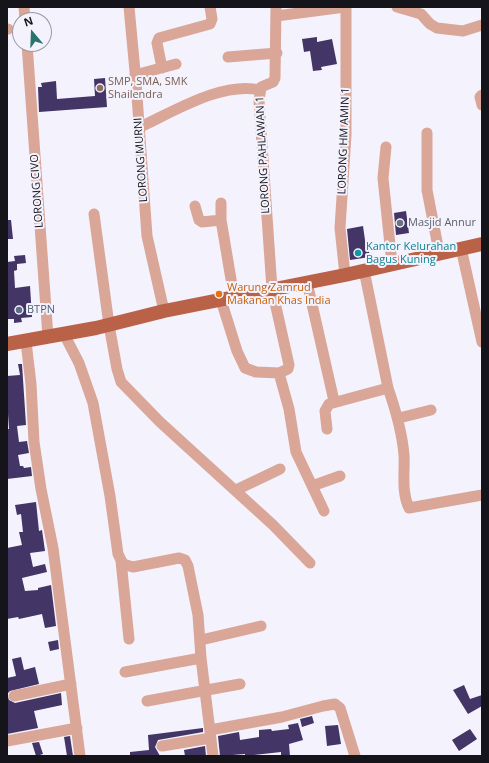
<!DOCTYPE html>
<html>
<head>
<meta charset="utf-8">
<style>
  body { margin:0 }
  #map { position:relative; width:489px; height:763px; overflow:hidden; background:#f4f2fd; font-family:"Open Sans",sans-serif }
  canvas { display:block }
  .frame { position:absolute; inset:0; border:8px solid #15141a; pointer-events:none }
  .north { position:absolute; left:12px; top:12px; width:40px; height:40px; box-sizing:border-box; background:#f4f2fd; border:1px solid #9b99a2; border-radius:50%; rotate:341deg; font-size:11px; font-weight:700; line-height:16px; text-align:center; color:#15141a }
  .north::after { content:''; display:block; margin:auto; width:14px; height:18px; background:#2b736c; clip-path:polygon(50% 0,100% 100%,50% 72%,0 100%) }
</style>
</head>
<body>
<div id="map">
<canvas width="489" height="763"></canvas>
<div class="frame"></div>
<div class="north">N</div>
</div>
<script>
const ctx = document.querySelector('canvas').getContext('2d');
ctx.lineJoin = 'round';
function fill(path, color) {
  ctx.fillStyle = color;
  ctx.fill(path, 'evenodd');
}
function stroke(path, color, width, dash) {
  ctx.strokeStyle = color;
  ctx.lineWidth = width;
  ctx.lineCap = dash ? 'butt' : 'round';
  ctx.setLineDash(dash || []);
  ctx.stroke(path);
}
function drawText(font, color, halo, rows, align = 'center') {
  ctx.font = font + ' "Open Sans",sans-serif';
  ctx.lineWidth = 4;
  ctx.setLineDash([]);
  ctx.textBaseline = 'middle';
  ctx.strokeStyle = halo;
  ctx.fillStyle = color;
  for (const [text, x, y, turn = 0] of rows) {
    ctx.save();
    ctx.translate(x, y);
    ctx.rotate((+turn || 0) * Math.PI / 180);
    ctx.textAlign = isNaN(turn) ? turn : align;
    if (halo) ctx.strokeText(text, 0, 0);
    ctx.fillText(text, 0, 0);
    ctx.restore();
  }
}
fill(new Path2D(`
  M317,37V42L332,39L337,64L321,67L322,70L313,71L310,51L304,52L302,39Z
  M105,78L107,107L39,112L38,87H42L41,83L56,81L57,99L95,96L94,79Z
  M406,211L409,233L396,235L394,213Z
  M7,220H11L13,239H7Z
  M363,226L366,247L368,246L370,257L350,260L347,229Z
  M25,255L26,263L17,264V270L14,271L15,288L30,286L32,317L21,318L22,322L14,323V319H7V302H8L7,262L15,261L14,256Z
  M18,364H22L26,425L17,426L19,442L27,441L29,453L18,455L20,466H23L24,468L31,467L32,476L7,479V429H9L8,414H7V376L20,375Z
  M36,502L39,531L42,530L45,551L30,553L33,567L45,564L47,572L22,578L25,591L38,590V588L51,585L56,626L45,628L42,614L19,619L18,617L7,619V548L22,545L19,532H23L21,514L17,515L15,505Z
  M58,640L59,649L50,651L48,642Z
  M21,657L24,670L35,667L39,684L10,691L7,694L9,700L15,703L61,693L62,705L34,711L38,728L7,734V678L16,676L12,659Z
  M464,685L470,699L482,695V706L468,714L453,690Z
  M312,716L314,723L302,727L300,719Z
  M298,723L303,740L289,744L290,756H281V752L245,756V754L220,756L218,736L239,732L240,740L259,737V730L271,729L272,731L289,729L288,725Z
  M338,725L341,744L327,746L325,726Z
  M203,728V732L158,740L155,747L160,756H130V752L149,750L148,735Z
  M470,729L477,739L459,751L452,740Z
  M70,736L73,756H67L64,737Z
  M39,742L43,754L36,756L32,743Z
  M205,746L206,756H185L184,750Z`), '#433565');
stroke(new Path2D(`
  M24,7L25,20
  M129,7L136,82L147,236L164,311
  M276,7L275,78L273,82L261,87L259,101L272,289L289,365L288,369L279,373L289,409L296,452L324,511
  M397,7L421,14L430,24L437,28L463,31L482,25
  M276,16L345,7
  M7,29H8
  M27,44L48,337
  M228,57L277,53
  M162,68L157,43L159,38L210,24L212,19L210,7
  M135,75L176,64
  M482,95L480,97L482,105
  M138,128C173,112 222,81 260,90
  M427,133V190L439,252
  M386,147L383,178L392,264
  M221,203V220L234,297
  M195,206L199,220L202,222L221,220
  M94,214L109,325L117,369L121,382L160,422L273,525L310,563
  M461,248L482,342
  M345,275L340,228L346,135V7
  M307,282L334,401
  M221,300L237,351L245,368L256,372L279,373
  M64,334L79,363L93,403L110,496L118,554L123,564L133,567L179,558L185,560L188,566L198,615L201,658L213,756
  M26,342L31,384L34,442L41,489L53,548L80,756
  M388,388C396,411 402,431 404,455C405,472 401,491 409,508L482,495
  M399,418L431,410
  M327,429L325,411L329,404L388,388L364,270
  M312,486L340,476
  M236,490L280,469
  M121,561L129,639
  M201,640L261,626
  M125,672L201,658
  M14,696L71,684
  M147,701L240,684
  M210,730L282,717L323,706L335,704L340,708L355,756
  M7,741L77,728
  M162,746L211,738`), '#d9a697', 11);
stroke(new Path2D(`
  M7,344L96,328L164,311L345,275L482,244`), '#ba6248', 14);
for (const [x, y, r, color] of [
  [100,88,4,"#8d6e63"],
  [400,223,4,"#6b7280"],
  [358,253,4,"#0f9aa8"],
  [219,294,4,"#e8710a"],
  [19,310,4,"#5c6f8a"]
]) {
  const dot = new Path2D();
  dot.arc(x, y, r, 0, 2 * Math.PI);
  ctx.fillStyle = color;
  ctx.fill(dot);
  stroke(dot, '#f4f2fd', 1.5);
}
drawText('11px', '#785e54', '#f4f2fd', [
  ["SMP, SMA, SMK",108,82],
  ["Shailendra",108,95]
], 'left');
drawText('11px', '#15141a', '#f4f2fd', [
  ["LORONG HM AMIN 1",344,141,-88],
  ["LORONG PAHLAWAN 1",263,155,-93],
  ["LORONG MURNI",141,160,-94],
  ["LORONG CIVO",37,191,-94]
]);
drawText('11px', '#5b616d', '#f4f2fd', [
  ["Masjid Annur",408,223]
], 'left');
drawText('11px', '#0d838f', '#f4f2fd', [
  ["Kantor Kelurahan",366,247],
  ["Bagus Kuning",366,260]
], 'left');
drawText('11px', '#c56008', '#f4f2fd', [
  ["Warung Zamrud",227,288],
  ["Makanan Khas India",227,301]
], 'left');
drawText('11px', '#4e5e75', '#f4f2fd', [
  ["BTPN",27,310]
], 'left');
</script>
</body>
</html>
